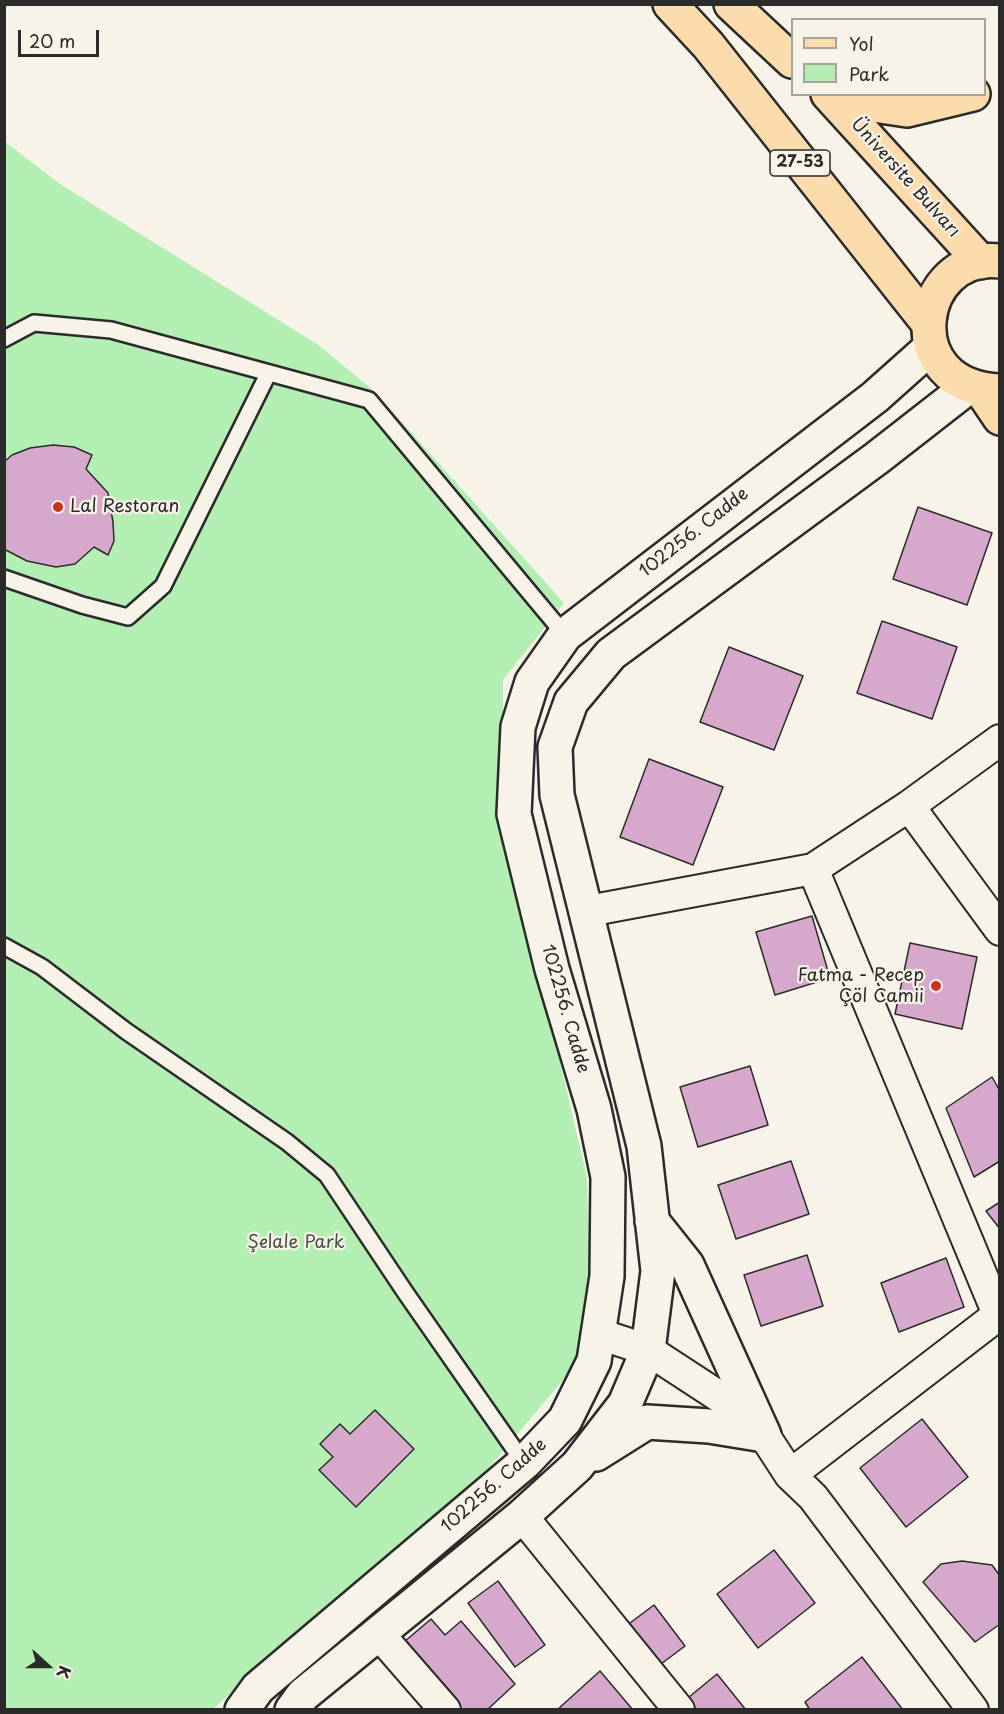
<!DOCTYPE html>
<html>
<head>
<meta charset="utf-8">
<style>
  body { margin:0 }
  #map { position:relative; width:1004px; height:1714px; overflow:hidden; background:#f7f3e8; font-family:"Playpen Sans",sans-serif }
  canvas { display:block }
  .frame { position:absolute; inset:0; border:6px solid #2b2b2b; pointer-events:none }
  .legend { position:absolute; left:791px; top:18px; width:195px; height:78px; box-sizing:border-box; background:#f7f3e8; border:2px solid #a5a39c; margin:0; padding:8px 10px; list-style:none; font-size:18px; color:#2b2b2b }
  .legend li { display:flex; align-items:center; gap:12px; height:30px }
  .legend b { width:30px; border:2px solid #a5a39c }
  .north { position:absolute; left:18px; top:1636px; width:60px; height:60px; -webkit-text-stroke:4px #f7f3e8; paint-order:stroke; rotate:111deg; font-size:16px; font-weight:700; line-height:24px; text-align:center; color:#2b2b2b }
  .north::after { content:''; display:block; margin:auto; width:21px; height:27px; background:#2b2b2b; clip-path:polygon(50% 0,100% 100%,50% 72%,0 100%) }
  .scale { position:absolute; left:18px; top:30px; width:81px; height:27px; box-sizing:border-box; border:3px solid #2b2b2b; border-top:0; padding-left:8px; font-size:18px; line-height:21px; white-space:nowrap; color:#2b2b2b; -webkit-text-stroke:4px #f7f3e8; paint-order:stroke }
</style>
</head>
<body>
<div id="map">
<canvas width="1004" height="1714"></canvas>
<div class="frame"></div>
<ul class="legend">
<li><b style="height:8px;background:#fcdcac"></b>Yol</li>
<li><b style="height:16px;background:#b3eeb2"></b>Park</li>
</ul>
<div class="north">K</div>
<div class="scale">20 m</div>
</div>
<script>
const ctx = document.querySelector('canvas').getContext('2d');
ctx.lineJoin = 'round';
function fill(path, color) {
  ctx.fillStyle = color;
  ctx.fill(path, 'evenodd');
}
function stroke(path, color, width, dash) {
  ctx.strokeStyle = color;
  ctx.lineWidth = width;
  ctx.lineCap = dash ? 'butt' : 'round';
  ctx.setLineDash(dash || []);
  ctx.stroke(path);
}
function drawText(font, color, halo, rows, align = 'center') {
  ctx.font = font + ' "Playpen Sans",sans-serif';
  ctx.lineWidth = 4.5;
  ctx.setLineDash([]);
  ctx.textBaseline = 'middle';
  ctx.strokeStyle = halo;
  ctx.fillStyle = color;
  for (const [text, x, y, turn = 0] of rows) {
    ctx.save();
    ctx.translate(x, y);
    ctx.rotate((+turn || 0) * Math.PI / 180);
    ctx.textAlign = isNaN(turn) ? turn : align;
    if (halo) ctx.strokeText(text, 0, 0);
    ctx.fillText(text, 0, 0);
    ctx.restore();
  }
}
fill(new Path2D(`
  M4,141L60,184L317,344L373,390L564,603L503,680V820L587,1177L590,1320L569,1373L472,1488L429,1519L213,1709H5Z`), '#b3eeb2');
const building = new Path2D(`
  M53,445L74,447L92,455L86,469L108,493L113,522L114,541L108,555L94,547L75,564L56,567L27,561L4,549V462L12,455L30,448Z
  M918,507L992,533L967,605L893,579Z
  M882,621L957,647L932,719L857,693Z
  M729,647L803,676L774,750L700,722Z
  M649,759L723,787L693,865L620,837Z
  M812,916L830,978L775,995L756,932Z
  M910,943L977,957L962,1029L895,1014Z
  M750,1066L768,1125L698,1147L680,1087Z
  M992,1077L1000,1091V1161L974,1177L946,1108Z
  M791,1161L809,1214L736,1239L718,1185Z
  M1000,1202V1229L986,1211Z
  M807,1255L823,1306L761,1326L744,1275Z
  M946,1258L964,1307L899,1332L881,1283Z
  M375,1410L414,1449L356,1507L319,1470L333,1457L320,1444L340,1424L350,1434Z
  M922,1419L968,1477L906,1527L860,1468Z
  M774,1550L815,1603L758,1648L717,1594Z
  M962,1561L992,1565L1000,1576V1624L975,1642L923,1582L941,1564Z
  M498,1581L545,1645L515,1667L468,1603Z
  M654,1605L685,1646L653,1670L622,1629Z
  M431,1619L445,1635L461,1621L515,1684L487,1710H452L397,1648Z
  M862,1657L903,1710H810L805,1702Z
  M600,1671L633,1710H557Z
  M717,1674L746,1710H689L683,1702Z`);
fill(building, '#d6a9cc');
stroke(building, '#2b2b2b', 1.5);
const service = new Path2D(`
  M4,339L34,323L111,330L369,400L565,635
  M4,578L82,605L128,617L163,586L268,374
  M4,946L42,967L126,1031L287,1142L327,1175L405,1292L524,1463`);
const minor = new Path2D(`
  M909,806L1000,930
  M813,869L1000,1319
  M588,911L813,869L909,806L1000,740
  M599,1334L648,1350L723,1399L764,1435L790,1475L813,1497L973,1710
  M790,1475L997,1316
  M522,1516L679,1710
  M378,1633L445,1710`);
const tertiary = new Path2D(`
  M652,1221L687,1265L764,1435
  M596,1454L647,1422L709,1426L764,1435
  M242,1710L258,1688L524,1463L565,1420L594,1361L607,1276L608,1177L594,1109L552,969L514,814L518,727L532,682L565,635L875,397L931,347
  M292,1710L303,1695L522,1516L577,1466L625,1404L648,1350L658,1271L644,1146L557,795L555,747L571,702L611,654L877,458L968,387`);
const primary = new Path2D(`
  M670,4L708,45L928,323
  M731,4L792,61
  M828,94L981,262
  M833,99L907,110L973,94
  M1000,261C917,251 894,387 1000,391
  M981,390L1000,418`);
stroke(service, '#2b2b2b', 20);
stroke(minor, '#2b2b2b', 34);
stroke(tertiary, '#2b2b2b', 38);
stroke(primary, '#2b2b2b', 38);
stroke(service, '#f7f3e8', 15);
stroke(minor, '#f7f3e8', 30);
stroke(tertiary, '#f7f3e8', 33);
stroke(primary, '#fcdcac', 33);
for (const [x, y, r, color] of [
  [58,507,6,"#c8321e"],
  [936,986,6,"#c8321e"]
]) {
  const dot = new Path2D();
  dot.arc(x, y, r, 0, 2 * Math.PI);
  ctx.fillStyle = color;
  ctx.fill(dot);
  stroke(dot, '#f7f3e8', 2);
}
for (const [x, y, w] of [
  [800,163,60]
]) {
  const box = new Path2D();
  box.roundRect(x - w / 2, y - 13, w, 26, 4.5);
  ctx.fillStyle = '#f7f3e8';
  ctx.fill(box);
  stroke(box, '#2b2b2b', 1.5);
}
drawText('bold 16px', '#2b2b2b', null, [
  ["27-53",800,163]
]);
drawText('18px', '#2b2b2b', '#f7f3e8', [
  ["Üniversite Bulvarı",905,178,48],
  ["102256. Cadde",694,533,-38],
  ["102256. Cadde",565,1009,74],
  ["102256. Cadde",494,1486,-41]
]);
drawText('18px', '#2b2b2b', '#f7f3e8', [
  ["Lal Restoran",70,507],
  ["Fatma - Recep",924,976,"right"],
  ["Çöl Camii",924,997,"right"]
], 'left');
drawText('18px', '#465246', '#f7f3e8', [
  ["Şelale Park",296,1243]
]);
</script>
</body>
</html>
